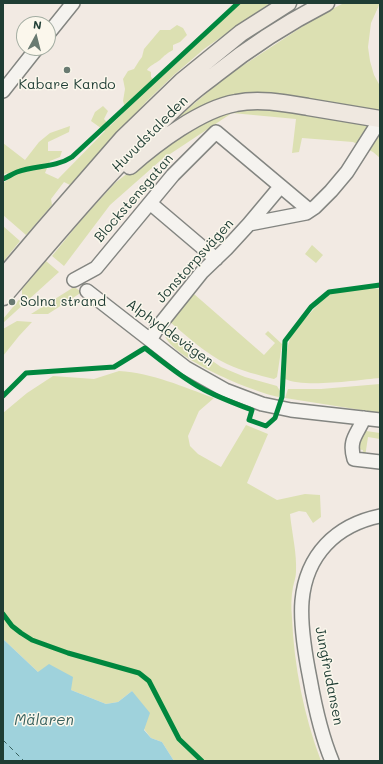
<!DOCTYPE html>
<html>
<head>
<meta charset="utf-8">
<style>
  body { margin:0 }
  #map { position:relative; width:383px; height:764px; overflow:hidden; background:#f2eae3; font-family:Mali,sans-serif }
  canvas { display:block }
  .frame { position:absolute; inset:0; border:4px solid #1f3d34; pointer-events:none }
  .north { position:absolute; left:16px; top:16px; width:40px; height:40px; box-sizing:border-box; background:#fbf7ec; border:1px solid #a3ada2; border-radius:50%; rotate:7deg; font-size:11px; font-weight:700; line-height:16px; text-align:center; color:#1f3d34 }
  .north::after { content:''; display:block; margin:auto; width:14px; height:18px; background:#697a71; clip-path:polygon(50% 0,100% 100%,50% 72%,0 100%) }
</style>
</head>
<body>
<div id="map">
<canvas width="383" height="764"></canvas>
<div class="frame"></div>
<div class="north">N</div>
</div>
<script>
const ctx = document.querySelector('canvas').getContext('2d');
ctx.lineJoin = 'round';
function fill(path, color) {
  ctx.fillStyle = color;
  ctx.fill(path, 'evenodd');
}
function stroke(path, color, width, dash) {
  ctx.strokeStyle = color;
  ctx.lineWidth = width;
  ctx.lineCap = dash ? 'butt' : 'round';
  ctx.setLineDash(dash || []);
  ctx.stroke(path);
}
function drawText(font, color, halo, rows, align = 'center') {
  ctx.font = font + ' Mali,sans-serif';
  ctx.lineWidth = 3;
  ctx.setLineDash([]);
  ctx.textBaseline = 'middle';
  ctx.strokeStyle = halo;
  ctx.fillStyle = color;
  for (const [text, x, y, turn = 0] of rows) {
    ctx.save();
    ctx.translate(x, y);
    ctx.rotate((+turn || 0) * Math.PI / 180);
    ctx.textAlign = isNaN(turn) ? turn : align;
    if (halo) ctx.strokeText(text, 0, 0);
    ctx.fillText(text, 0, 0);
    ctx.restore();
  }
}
fill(new Path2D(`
  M241,3H270L204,49L175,74L147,101L70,185L64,182L51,199L52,205L26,235L3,215V183L9,179L7,173L3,175V143L25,160L39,142L50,133L70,126L69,132L48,142V151H62L60,157L50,161L45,173L58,179L105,131L91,121L95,112L103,106L108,111L104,119L110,126L126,110L123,101L125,89L123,79L128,71L134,69L139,61L142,57L144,49L160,30H170L177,25L183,28L187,35L180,42L173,45V50C167,53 164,56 160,60C155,64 150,65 147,70L151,72V77L156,82Z
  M344,3H380L371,23L368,47L370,61L374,75L380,86V114L203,106L177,118L227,76L320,15Z
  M244,107L359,120L380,124V158L373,152L353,142L302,138L299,152L292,153L296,119L232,113L161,160L110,205L64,266L52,256L82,219L115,183L170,140L217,113Z
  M3,226L20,241L3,262Z
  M312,245L323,255L316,263L305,254Z
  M46,261L59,272L3,323V319L22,296V289Z
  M74,287L82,292L48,314H31Z
  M368,287L380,289V378C358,380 304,388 285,379C283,368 287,346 291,336C295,329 324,297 331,293C342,288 356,288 368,287Z
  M194,294L264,355L275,343L265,334L268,331L282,344L277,377L274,379C258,375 242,371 227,364C206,354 188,337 170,322Z
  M17,321L32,322L19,336L3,356V329Z
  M166,328L221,367L245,377L277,386L280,391L279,397C253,392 172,359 164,334Z
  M119,371C153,373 183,387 214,398L199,411L188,436L190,446L198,454L221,467L246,425L268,434L247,483L277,500L305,494L320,495L321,517L313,523L306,512L299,511L290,514C292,534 297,553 296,572C296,577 294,582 293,587C291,597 291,608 292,618C294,666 304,716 321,761H174L162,742L151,738L144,729L132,691L118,702L106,704L71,690L38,672L3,639V413L27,393L53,376L94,379Z
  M380,384V413L285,398L288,389H321Z
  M366,431L380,433V439L368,437L365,457H362L363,450L357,449L359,443Z`), '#dce0b2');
fill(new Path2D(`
  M3,639L38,672L49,664L73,677L71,690L106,704L118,702L132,691L150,713L144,730L151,738L162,742L174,761H3Z`), '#9fd2dc');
stroke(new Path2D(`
  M3,740L24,761`), '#36605d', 1, [5, 4]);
const minor = new Path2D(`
  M48,34L73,3
  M3,91L37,48
  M150,203L216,259
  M249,224L280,187
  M74,280L96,268L173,175L216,132L309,210
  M87,291L186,368L225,390L262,404L291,410L380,420
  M150,340L158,327L202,272L226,249L249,224L306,213L315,207L331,191L347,172L380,120
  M364,418C358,434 348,439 354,459L380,462
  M332,761C321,735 315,707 310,679C305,654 300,626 302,601C306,555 336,525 380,516`);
const major = new Path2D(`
  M130,166C156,143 201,109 236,103C259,98 285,103 308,107C332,111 356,115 380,119
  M3,277L43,230L123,138L182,81L241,33L288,3
  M3,297C62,228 120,158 188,96C197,88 207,81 216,74C250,47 287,23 326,3`);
stroke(minor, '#838581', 16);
stroke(major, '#838581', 19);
stroke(minor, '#f5f3ef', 13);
stroke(major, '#efe8e0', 16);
stroke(new Path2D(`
  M3,179C8,177 12,174 17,172C35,165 55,168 72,157L238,3
  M3,396L26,373L114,367L145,348C163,362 181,377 201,388C217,397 234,403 252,410L249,420L266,426L275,418L282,397L285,341L311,307L329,292L380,285
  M3,614L12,626L21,633L32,640L68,653L139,673L149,681L179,739L202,761`), '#00873e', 5);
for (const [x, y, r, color] of [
  [67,70,4,"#697a71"],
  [12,302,4,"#697a71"]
]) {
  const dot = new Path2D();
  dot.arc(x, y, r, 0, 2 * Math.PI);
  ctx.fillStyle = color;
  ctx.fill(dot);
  stroke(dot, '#fbf7ec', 1.5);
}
drawText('14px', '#1f3d34', '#fbf7ec', [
  ["Kabare Kando",67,85],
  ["Solna strand",20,302,"left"]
]);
drawText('14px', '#1f3d34', '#fbf7ec', [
  ["Huvudstaleden",150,134,-45],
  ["Blockstensgatan",134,198,-49],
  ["Jonstorpsvägen",195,261,-48],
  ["Alphyddevägen",170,333,36],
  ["Jungfrudansen",329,676,79]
]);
drawText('italic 15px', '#36605d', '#fbf7ec', [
  ["Mälaren",44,720]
]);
</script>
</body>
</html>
